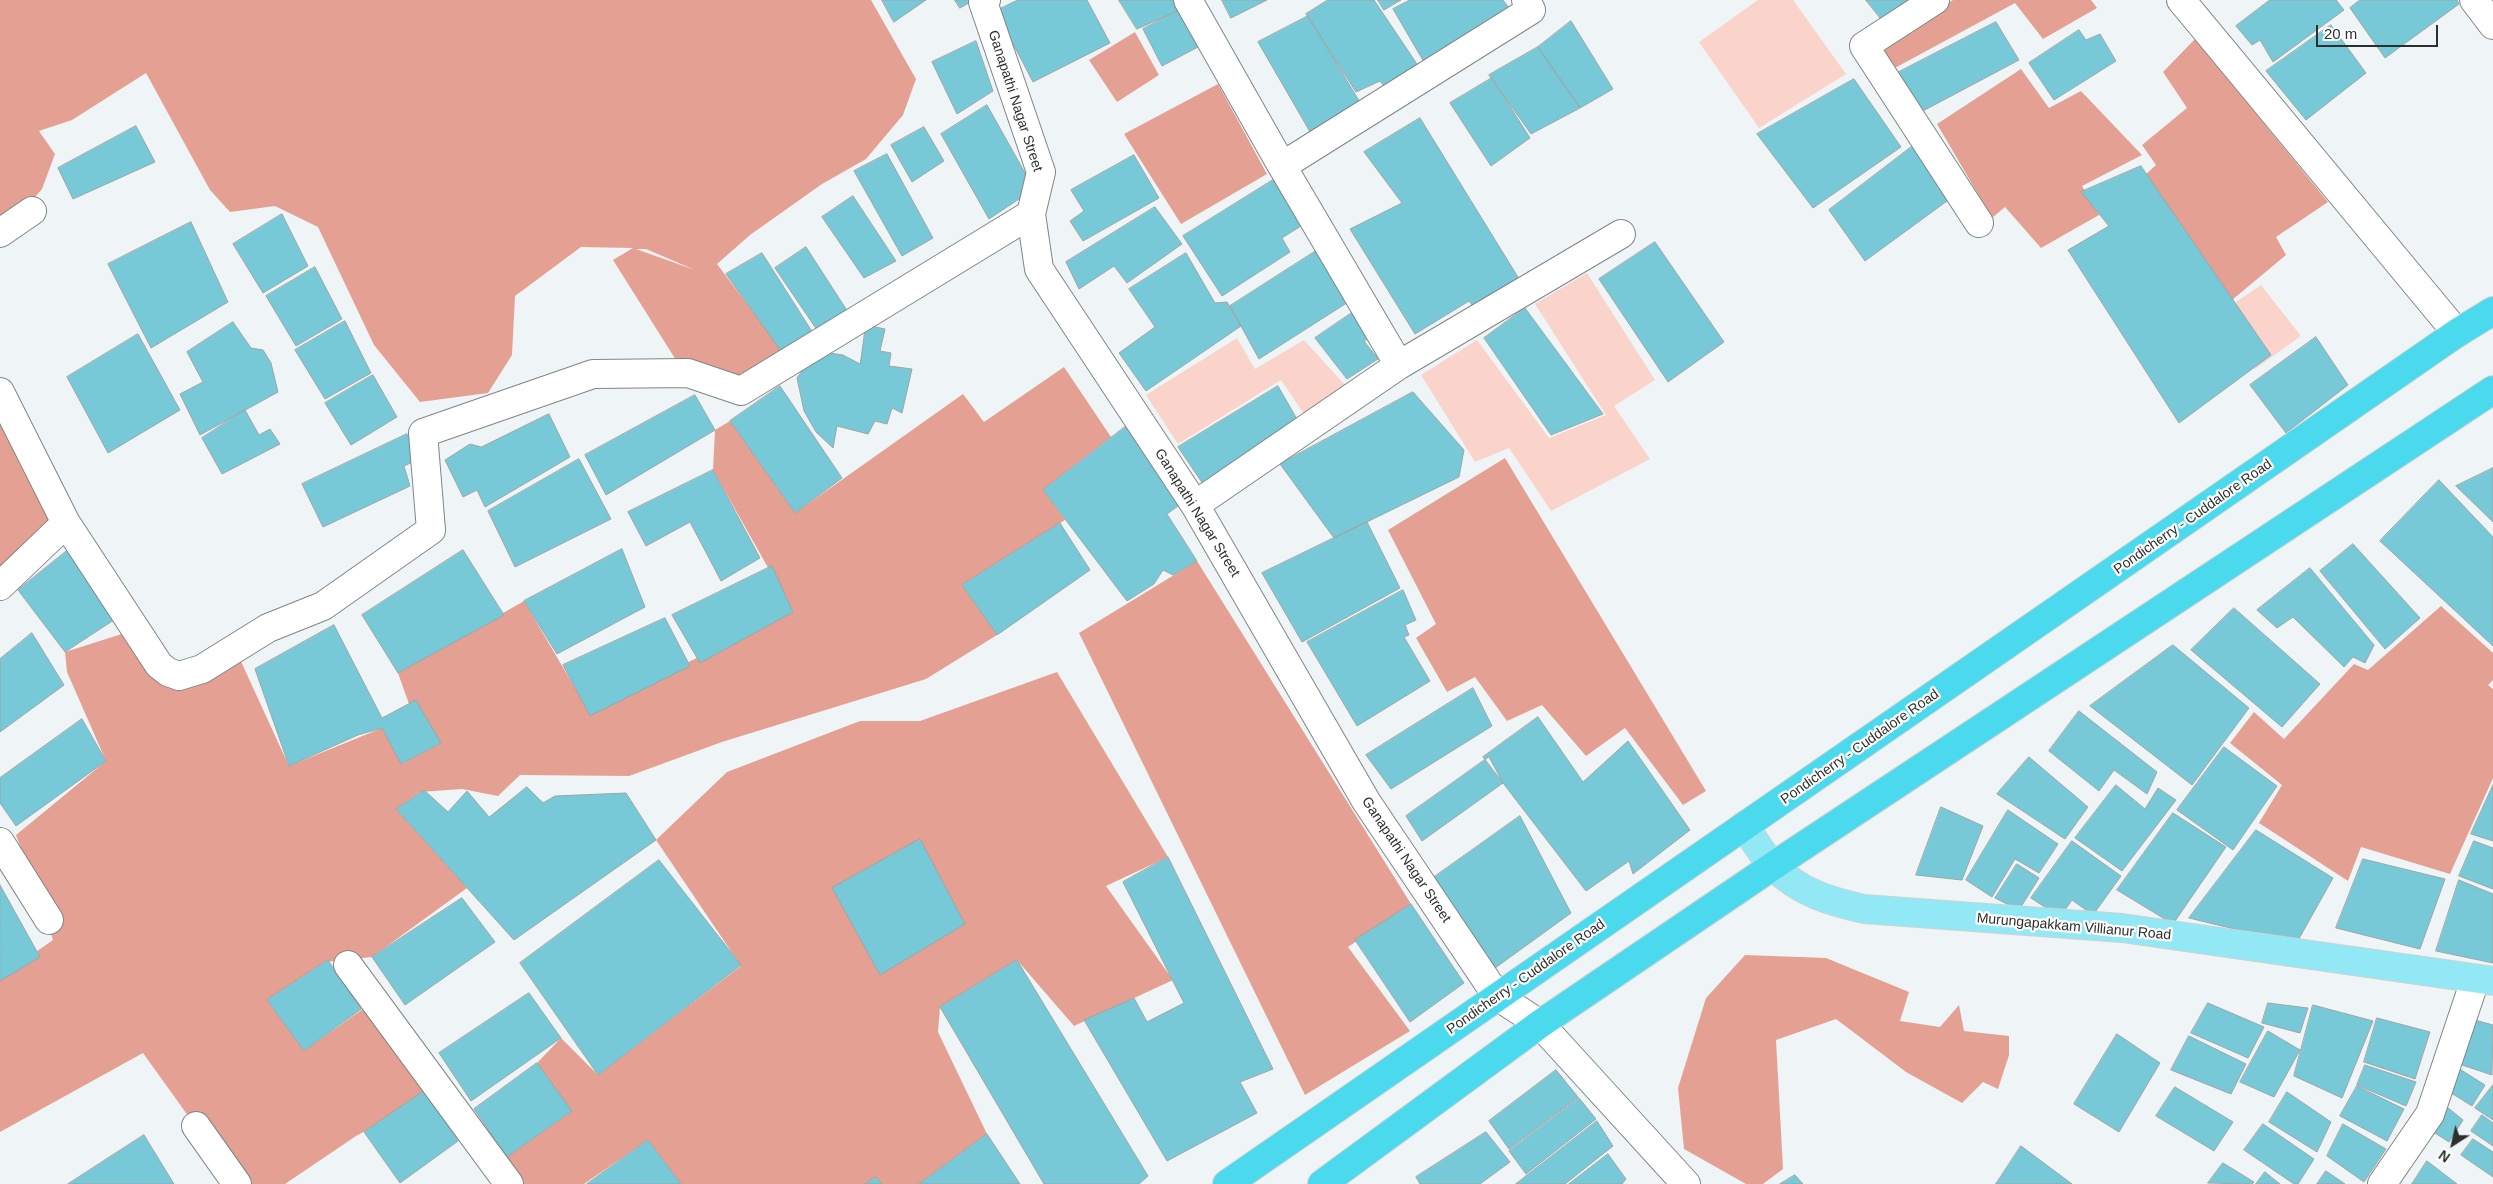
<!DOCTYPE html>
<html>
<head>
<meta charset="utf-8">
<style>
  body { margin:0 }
  #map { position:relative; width:2493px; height:1184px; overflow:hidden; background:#eff5f6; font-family:Helvetica,sans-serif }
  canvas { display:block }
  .north { position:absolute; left:2428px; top:1119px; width:50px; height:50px; -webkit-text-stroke:4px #fff; paint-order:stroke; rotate:215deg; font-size:14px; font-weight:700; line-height:20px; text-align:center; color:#2d2f2f }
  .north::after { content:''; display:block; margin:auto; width:18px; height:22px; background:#2d2f2f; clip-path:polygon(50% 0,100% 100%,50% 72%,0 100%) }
  .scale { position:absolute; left:2316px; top:25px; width:122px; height:22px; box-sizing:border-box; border:2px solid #2d2f2f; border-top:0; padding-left:6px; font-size:15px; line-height:18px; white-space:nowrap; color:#2d2f2f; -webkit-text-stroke:4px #fff; paint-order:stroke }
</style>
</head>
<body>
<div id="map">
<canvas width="2493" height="1184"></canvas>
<div class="north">N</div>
<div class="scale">20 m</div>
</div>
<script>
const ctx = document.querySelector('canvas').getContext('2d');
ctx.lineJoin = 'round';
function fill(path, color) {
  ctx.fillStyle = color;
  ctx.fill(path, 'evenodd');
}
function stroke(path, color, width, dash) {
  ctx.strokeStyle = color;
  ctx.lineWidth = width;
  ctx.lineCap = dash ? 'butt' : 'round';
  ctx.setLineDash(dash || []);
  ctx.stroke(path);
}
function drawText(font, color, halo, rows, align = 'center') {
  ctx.font = font + ' Helvetica,sans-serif';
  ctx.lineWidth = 4.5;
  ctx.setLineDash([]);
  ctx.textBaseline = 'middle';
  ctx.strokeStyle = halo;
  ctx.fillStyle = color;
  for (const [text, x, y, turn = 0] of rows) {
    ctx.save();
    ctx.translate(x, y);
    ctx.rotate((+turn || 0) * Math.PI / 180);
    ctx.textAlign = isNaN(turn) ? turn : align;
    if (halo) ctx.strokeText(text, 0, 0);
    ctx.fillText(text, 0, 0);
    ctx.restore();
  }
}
fill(new Path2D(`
  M1758,0H1793L1846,74L1759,128L1699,42Z
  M1587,273L1655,380L1614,406L1650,459L1551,511L1509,448L1475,462L1421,375L1477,340L1549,438L1606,415L1535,304Z
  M2261,285L2301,336L2255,369L2239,352L2226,309Z
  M1237,338L1255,369L1304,340L1346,386L1304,414L1281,380L1178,444L1146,395Z`), '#fad3ca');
fill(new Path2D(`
  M0,0H871L916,79L903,115L866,159L822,184L750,235L717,264L790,361L745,388L681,368L613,260L633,248L581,247L515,296L512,355L488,393L420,402L374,345L318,227L275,206L230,212L210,190L146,73L72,120L39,131L55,154L42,189L0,238ZM636,249H646L695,270Z
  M1953,0H2091L2097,8L2043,39L2015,3L1893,69L1878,47Z
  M1135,32L1159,75L1117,102L1089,60Z
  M2195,39L2328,202L2276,237L2286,255L2232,300L2144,176L2156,165L2142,145L2187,108L2163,72Z
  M2021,69L2049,108L2081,91L2142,155L2082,186L2099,215L2041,248L2005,207L1992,218L1937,124Z
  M1218,84L1267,174L1181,224L1124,134Z
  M1064,367L1111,437L1043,490L1065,520L962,585L997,635L926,679L722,742L629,776L520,775L498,796L462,789L420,792L396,809L467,888L372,957L325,962L267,1000L304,1051L367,1006L428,1097L356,1136L285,1184H237L143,1053L0,1132V977L53,940L16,835L106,761L67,672L65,652L128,632L168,672L238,655L289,766L382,728L402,764L441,743L409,704L398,673L524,601L588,710L793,612L713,470L715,430L730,421L795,513L963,394L984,422Z
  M0,392L64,517L0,577Z
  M1505,458L1706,791L1683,805L1625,728L1586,756L1542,705L1507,721L1475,677L1447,692L1416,638L1436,624L1388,530Z
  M1197,561L1411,904L1348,947L1410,1031L1305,1095L1079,633Z
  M2441,606L2493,653V680L2488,685L2493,689V778L2450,874L2361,847L2348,881L2259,823L2282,785L2230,743L2254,712L2284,739L2354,664L2368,670Z
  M1057,672L1168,857L1106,886L1173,980L1074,1026L1017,960L940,1007L938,1032L987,1134L919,1184H882L876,1177L865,1184H681L648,1140L584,1184H524L507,1157L571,1112L537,1063L561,1038L598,1075L741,966L656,840L727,772L860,721H920Z
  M1745,955L1826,958L1909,992L1900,1021L1940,1027L1959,1005L1964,1031L2009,1036V1055L1998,1089L1983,1082L1962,1103L1906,1072L1836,1019L1776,1040L1783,1169L1763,1184H1746L1684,1149L1678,1088L1706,998Z`), '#e4a193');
const building = new Path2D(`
  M882,0H926L894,22Z
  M955,0H974L960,8Z
  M1018,0H1087L1110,43L1033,82L996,11Z
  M1119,0H1174L1180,10L1137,29Z
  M1222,0H1267L1231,18Z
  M1328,0H1374L1425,76L1392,96L1380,81L1356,92L1306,14Z
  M1378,0H1401L1384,10Z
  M1410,0H1503L1512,12L1424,62L1393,9Z
  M1866,0H1914L1882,20Z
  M2270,0H2336L2344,10L2273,62L2260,40L2252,45L2236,26Z
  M2360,0H2457L2459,4L2385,58L2350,8Z
  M1180,10L1200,46L1162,66L1143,29Z
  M1308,16L1364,109L1313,137L1258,42Z
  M1571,21L1613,89L1580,108L1538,47Z
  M1996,22L2019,60L1921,112L1895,74Z
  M2331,25L2366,73L2306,120L2266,71Z
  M2079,30L2086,40L2100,34L2116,61L2054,100L2029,63Z
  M976,41L993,91L957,114L932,62Z
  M1538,47L1580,108L1531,134L1489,75Z
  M1492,78L1530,138L1491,166L1450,103Z
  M1854,79L1901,147L1813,208L1757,134Z
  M987,105L1034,189L989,219L941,134Z
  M1420,118L1521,282L1476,310L1469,301L1415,334L1350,229L1402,203L1364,152Z
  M136,126L155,162L73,199L58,168Z
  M924,127L944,161L912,182L891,145Z
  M1914,145L1947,201L1865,261L1829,210Z
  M887,154L933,238L902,256L854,171Z
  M1134,155L1159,198L1083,241L1070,221L1084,211L1071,190Z
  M2141,166L2271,355L2179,423L2068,250L2109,226L2081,192Z
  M1273,180L1301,226L1282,238L1290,252L1222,296L1183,236Z
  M853,196L896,261L864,278L822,217Z
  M1155,207L1182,244L1127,283L1114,266L1079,289L1066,262Z
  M282,214L308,266L263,293L233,244Z
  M191,222L228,302L151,348L108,264Z
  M1655,242L1724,342L1668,382L1599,279Z
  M806,247L848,312L817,330L775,268Z
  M1319,249L1353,299L1259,359L1230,306Z
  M762,253L813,333L781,351L726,274Z
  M1186,253L1215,303L1227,302L1241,326L1146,391L1119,353L1155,327L1129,289Z
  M315,267L342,319L296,346L266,296Z
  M1525,308L1603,414L1551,435L1484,338Z
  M1356,310L1374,334L1364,341L1378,359L1347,379L1315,338Z
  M345,321L371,373L325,399L295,350Z
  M233,322L251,348L263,350L271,363L278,392L200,435L180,394L203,382L187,352Z
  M866,325L885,329L880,351L891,353L889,366L912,369L902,413L892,408L887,424L875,421L868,434L837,426L833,448L816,432L804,411L797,378L804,368L823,352L843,355L860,364Z
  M138,334L180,410L108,453L67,377Z
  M2316,337L2348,385L2286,433L2250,385Z
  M373,375L397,417L351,445L325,403Z
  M780,386L842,478L795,513L730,421Z
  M1278,386L1298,421L1203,484L1178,447Z
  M1413,392L1464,450L1459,477L1334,538L1280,464Z
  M695,395L715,430L606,495L585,455Z
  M245,410L259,435L270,429L280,444L222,474L202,438Z
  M549,414L570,457L485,507L477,490L463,497L445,460L470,444L481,447Z
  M1125,427L1185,501L1167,514L1197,561L1173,575L1163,570L1154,584L1127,601L1043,490Z
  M407,434L417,460L404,466L410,486L323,527L302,484Z
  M579,459L611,519L515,567L488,511Z
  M2493,468V522L2456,486Z
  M713,470L760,558L721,581L690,522L646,546L628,512Z
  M2439,480L2493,537V646L2380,541Z
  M1367,522L1400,588L1302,642L1262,573Z
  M1060,523L1090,570L997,635L962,585Z
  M2353,544L2420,618L2385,649L2320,571Z
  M73,546L120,616L65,652L18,590Z
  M622,549L645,607L557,654L524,601Z
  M463,550L504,615L398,673L362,615Z
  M772,566L793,612L700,663L672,615Z
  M2310,568L2374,645L2365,663L2353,657L2344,667L2293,617L2277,628L2257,610Z
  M1403,590L1416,620L1405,625L1409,635L1404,637L1430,681L1357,726L1307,642Z
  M2234,608L2320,684L2282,727L2191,650Z
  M665,618L690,666L590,716L563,665Z
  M334,625L382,718L416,700L441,743L401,764L382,728L358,735L289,766L255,669Z
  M32,633L64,685L0,732V659Z
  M2173,645L2249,708L2192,785L2090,706Z
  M1473,688L1492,726L1391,789L1366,755Z
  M2079,711L2157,772L2147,794L2114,770L2099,791L2049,751Z
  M1538,717L1583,782L1628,741L1690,830L1633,874L1629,861L1586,891L1483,757Z
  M82,719L106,761L16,826L0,803V778Z
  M2224,747L2277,786L2233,850L2177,810Z
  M1489,757L1503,783L1422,841L1406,816Z
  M2029,757L2088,807L2065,839L1997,794Z
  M2116,785L2145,809L2158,788L2176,800L2122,871L2075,838Z
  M2493,785V841L2471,834Z
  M527,787L543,803L555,796L626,793L656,840L514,940L396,809L424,790L448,812L467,791L489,817Z
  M1941,807L1983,826L1962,880L1916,875Z
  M2008,810L2058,844L2039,873L2015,859L1992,897L1966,880Z
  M2173,813L2226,847L2173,924L2117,890Z
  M1520,816L1571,913L1491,971L1430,880Z
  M2256,830L2333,878L2296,944L2189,918Z
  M920,839L965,924L880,975L832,888Z
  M2072,841L2121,876L2093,915L2072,900L2060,917L2031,898Z
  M2474,841L2493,848V889L2459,876Z
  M1168,857L1273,1069L1240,1082L1257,1113L1167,1161L1084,1020L1134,998L1147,1022L1184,1003L1123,882Z
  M2363,859L2445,879L2420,949L2336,928Z
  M659,860L741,965L598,1075L520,963Z
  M2017,864L2039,878L2019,910L1995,898Z
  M2459,880L2493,894V963L2436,951Z
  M0,885L40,957L0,981Z
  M462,898L495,942L405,1005L372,957Z
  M1411,904L1464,983L1410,1022L1355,940Z
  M328,960L361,1009L304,1051L267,1000Z
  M1017,960L1148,1176L1139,1184H1044L940,1007Z
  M529,993L561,1038L471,1101L439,1053Z
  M2208,1003L2264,1027L2248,1058L2191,1033Z
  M2268,1003L2308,1008L2300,1033L2262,1023Z
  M2313,1005L2373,1021L2342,1098L2294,1076Z
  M2377,1018L2430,1032L2415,1079L2364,1062Z
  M2471,1019L2493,1025L2492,1075L2456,1063Z
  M2268,1031L2300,1050L2274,1097L2240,1082Z
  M2117,1034L2160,1063L2119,1132L2074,1104Z
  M2189,1036L2246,1064L2231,1094L2171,1070Z
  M537,1063L572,1111L507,1157L474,1109Z
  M2450,1063L2485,1085L2472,1106L2440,1086Z
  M2365,1065L2416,1082L2406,1106L2357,1085Z
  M1556,1070L1578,1097L1509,1149L1489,1121Z
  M2493,1085V1120L2475,1108Z
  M2357,1086L2404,1109L2387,1141L2340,1116Z
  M2175,1087L2233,1122L2214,1151L2156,1116Z
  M424,1091L458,1141L400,1183L364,1132Z
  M2287,1092L2331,1122L2317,1152L2269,1122Z
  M1579,1098L1596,1119L1526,1174L1509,1151Z
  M2442,1103L2463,1120L2449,1142L2424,1126Z
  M2482,1115L2493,1123V1146L2471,1131Z
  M1597,1121L1613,1146L1565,1184H1516Z
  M2263,1124L2314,1159L2298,1184H2294L2244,1150Z
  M2343,1124L2386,1149L2364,1182L2327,1156Z
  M1486,1132L1510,1162L1480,1184H1420L1416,1177Z
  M987,1134L1020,1184H919Z
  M144,1135L174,1184H68Z
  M2473,1139L2493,1152V1177L2461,1155Z
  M648,1140L681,1184H587Z
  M2021,1146L2072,1184H1996Z
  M1608,1154L1626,1179L1622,1184H1569Z
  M2427,1161L2457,1184H2412Z
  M2223,1163L2254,1182L2252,1184L2208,1183Z
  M2326,1171L2345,1184H2317Z
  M2265,1172L2280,1184H2256Z
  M1795,1175L1803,1184H1780Z
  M876,1177L882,1184H865Z`);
fill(building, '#77c9d7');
stroke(building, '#9fa5a5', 1);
const minor = new Path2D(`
  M986,0L983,2L1041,172L1031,214L1039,269L1195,505L1366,801L1497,996L1540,1024L1686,1184
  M1188,0L1282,166
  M1935,0L1864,46L1979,223
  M2181,0L2457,333
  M2474,0L2493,25
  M0,233L32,211
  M1399,365L1282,166L1531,10L1526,0
  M0,392L66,523L159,665L168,672L179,676L202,669L268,628L323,606L431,530L423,433L593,374L688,373L741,391L1031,214
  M1195,505L1399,365L1621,234
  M0,586L66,523
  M0,842L49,920
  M348,965L509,1184
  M196,1126L237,1184
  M2382,1184L2430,1114L2475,980`);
const major = new Path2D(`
  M1744,826C1754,839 1763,856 1774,867C1801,893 1829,901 1864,909L2122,928L2493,981`);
const highway = new Path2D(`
  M1227,1184L2457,333L2493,311
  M1322,1184L1540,1024L1773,866L2493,390`);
stroke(minor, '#808586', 30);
stroke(major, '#d1d1d1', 30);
stroke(highway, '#d1d1d1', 30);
stroke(minor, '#fff', 28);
stroke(major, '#93e8f5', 28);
stroke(highway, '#4bd9ee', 28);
drawText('14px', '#2d2f2f', '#fff', [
  ["Ganapathi Nagar Street",1015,101,72],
  ["Ganapathi Nagar Street",1197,513,58],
  ["Pondicherry - Cuddalore Road",2193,517,-35],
  ["Pondicherry - Cuddalore Road",1860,747,-35],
  ["Ganapathi Nagar Street",1406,860,56],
  ["Murungapakkam Villianur Road",2074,927,5],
  ["Pondicherry - Cuddalore Road",1526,977,-35]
]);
</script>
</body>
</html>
